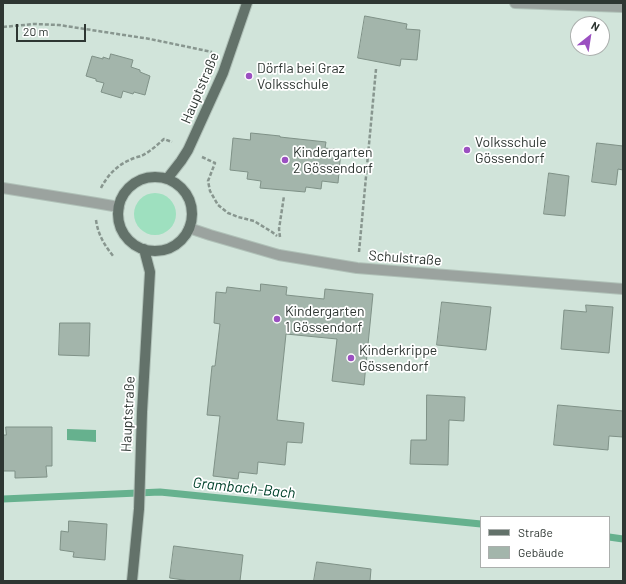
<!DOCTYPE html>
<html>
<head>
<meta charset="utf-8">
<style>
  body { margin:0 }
  #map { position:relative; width:626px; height:584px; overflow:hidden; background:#d1e4da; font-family:Barlow,sans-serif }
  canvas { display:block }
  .frame { position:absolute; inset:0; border:4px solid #2e3632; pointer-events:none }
  .legend { position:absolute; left:480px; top:516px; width:130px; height:52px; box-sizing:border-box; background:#fff; border:1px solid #abafad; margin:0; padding:5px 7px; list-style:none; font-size:12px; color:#2e3632 }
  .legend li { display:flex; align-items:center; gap:8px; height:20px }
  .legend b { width:20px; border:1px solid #abafad }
  .north { position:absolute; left:570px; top:16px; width:40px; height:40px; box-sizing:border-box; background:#fff; border:1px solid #abafad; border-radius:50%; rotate:30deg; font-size:11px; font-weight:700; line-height:16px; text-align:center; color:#2e3632 }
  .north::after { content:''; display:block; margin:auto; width:14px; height:18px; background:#9b50c1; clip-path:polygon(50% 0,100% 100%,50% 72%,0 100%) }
  .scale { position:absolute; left:16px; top:24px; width:70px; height:18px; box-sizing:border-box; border:2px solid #2e3632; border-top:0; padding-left:5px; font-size:12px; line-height:14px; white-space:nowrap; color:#2e3632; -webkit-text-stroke:3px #fff; paint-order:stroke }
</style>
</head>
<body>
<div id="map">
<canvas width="626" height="584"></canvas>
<div class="frame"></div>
<ul class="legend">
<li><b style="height:5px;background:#63726a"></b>Straße</li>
<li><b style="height:11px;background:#a3b5ab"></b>Gebäude</li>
</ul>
<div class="north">N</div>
<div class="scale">20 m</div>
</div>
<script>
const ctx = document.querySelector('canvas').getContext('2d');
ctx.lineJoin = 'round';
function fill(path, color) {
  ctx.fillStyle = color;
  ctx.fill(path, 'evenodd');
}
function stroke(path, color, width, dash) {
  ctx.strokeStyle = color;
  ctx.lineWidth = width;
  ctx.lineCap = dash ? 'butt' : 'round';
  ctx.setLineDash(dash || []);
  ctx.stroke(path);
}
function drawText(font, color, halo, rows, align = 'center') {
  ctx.font = font + ' Barlow,sans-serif';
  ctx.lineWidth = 3.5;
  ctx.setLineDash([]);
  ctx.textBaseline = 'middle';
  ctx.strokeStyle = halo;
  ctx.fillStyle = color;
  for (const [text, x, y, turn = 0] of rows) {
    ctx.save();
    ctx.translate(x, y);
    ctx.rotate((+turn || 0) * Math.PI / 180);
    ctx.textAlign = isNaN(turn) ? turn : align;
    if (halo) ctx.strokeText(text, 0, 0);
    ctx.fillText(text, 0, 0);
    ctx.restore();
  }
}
fill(new Path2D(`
  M134 214a21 21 0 1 1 42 0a21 21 0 1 1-42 0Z`), '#9ee0bf');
fill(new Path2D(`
  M67,429L96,430V442L67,440Z`), '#66b18e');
stroke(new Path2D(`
  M3,499L160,492L481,524
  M609,537L623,539`), '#66b18e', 7);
const building = new Path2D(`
  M365,16L407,24L406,29L420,30L417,60L401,59L400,66L358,58Z
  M111,54L133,60L131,67L140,70V72L150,76L145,95L134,92L133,94L123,91L121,98L101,92L104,83L96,81V79L86,76L92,56L103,59V57L109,59Z
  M251,133L280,136V137L326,142L325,148L341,150L338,183L322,181L321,189L306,187L305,192L260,188L261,181L247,179L248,172L230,170L233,138L250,140Z
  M597,143L623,146V170L618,169L616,185L592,182Z
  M549,173L569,176L565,216L544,214Z
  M261,284L287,287L286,295L324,299L325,289L373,294L364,385L332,381L337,339L286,334L277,420L304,423L302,443L287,442L285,465L258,462L257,474L239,472L238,479L213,476L220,416L207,415L212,366H215L220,324L214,323L216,292L226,293L227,287L260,291Z
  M442,302L491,307L486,350L437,345Z
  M586,305L613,307L609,353L561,349L564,310L586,312Z
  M60,323H90L89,356L59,355Z
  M427,395L465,397L464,421L449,420L448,465L410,464L411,440H426Z
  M558,405L623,411V437L609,436L608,450L554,445Z
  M6,427H52V466H46L47,477L15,478V471H3V435H6Z
  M69,521L107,524L105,560L73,557L74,552L60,550L61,531L68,532Z
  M174,546L243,555L240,581H190L170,578Z
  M317,562L371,569L370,581H314Z`);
fill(building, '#a3b5ab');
stroke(building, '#7f9187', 1);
const minor = new Path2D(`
  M515,3L623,7
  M3,188L96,203L119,207
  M189,228L210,235L279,255L357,268L623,289`);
const major = new Path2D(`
  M118 214a37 37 0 1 1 74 0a37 37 0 1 1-74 0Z
  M167,179L181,161L188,150L223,73L247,3
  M132,581L139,509L142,412L150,272L144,249`);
stroke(minor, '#b0c1b8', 12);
stroke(major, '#b0c1b8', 12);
stroke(new Path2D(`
  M3,27L34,24L59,25L150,39L212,52
  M202,157L215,163L208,181L210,191L218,205L228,213L238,217L254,221L272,232L277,236
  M101,188C107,176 117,165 130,160C133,158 138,157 141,156C150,152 157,145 164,139L172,142
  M96,220C98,235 105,246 114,257
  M280,237L279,229L284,196
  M359,252L376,69`), '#88968f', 2.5, [4, 2]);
stroke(minor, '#9ba39f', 10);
stroke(major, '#63726a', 10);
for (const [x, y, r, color] of [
  [249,76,4,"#9b50c1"],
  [467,150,4,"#9b50c1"],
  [285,160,4,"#9b50c1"],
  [277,319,4,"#9b50c1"],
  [351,358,4,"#9b50c1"]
]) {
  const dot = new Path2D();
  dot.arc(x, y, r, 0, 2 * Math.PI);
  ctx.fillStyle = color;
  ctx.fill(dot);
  stroke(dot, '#fff', 1.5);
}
drawText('14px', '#2e3632', '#fff', [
  ["Dörfla bei Graz",257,68],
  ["Volksschule",257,84],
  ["Volksschule",475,142],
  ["Gössendorf",475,158],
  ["Kindergarten",293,152],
  ["2 Gössendorf",293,168],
  ["Kindergarten",285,311],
  ["1 Gössendorf",285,327],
  ["Kinderkrippe",359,350],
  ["Gössendorf",359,366]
], 'left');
drawText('14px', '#2e3632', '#fff', [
  ["Hauptstraße",200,88,-67],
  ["Schulstraße",405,258,4],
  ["Hauptstraße",128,414,-87]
]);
drawText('italic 15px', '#00422b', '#fff', [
  ["Grambach-Bach",244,488,6]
]);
</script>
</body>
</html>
